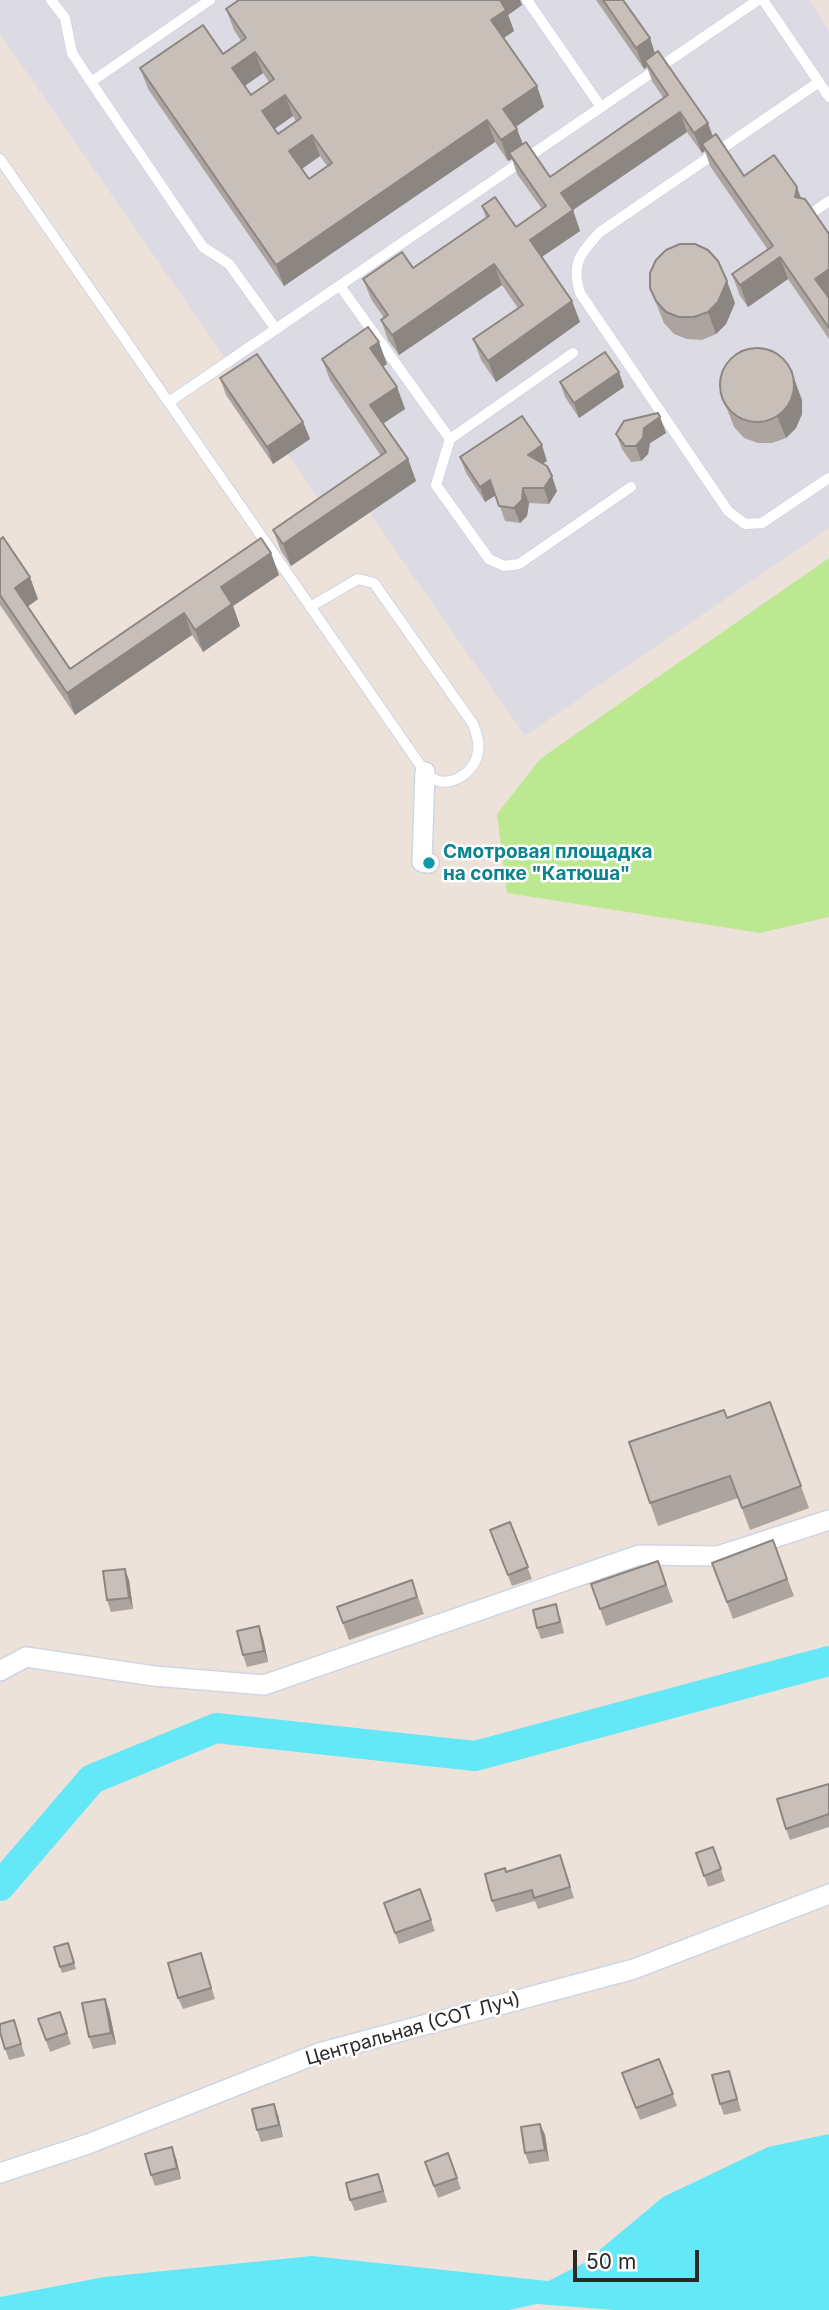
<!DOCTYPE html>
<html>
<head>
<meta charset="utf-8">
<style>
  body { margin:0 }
  #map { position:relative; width:829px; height:2310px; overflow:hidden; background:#ede2da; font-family:Inter,sans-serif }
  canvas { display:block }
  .scale { position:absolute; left:573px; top:2250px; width:126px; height:32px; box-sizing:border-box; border:4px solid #292929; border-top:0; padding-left:9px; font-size:21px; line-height:24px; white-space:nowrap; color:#292929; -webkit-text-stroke:5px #fff; paint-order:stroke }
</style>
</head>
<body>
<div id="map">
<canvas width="829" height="2310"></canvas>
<div class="scale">50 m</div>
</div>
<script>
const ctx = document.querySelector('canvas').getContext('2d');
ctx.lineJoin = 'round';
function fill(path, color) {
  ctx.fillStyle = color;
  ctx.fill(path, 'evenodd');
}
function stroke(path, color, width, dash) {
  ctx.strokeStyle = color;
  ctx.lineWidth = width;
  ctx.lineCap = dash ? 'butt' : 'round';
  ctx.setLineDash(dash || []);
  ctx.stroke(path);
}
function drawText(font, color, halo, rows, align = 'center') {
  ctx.font = font + ' Inter,sans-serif';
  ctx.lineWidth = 5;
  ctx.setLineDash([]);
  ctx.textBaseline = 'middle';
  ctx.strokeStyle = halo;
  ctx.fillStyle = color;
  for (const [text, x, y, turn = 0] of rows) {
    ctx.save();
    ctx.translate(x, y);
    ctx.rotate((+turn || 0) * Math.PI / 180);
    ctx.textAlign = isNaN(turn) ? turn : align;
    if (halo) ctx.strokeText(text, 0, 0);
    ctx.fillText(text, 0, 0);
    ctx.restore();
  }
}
fill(new Path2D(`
  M0,0H810L829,31V528L525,736L347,481L318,499L288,454L273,464L226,395L243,384L0,34Z`), '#dcdbe4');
fill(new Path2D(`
  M829,558V917L760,933L507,893L497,814L540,759Z`), '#bce892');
fill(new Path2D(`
  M829,2134V2310H615L537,2304L509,2310H0V2297L104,2277L312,2256L548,2281L584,2263L663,2197L768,2147Z`), '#64e7f7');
stroke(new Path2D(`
  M0,1886L92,1779L216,1728L475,1756L829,1661`), '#64e7f7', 30);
const lane = new Path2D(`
  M51,0L65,18L72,53L91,82
  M210,0L91,82L203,247L229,264L276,329
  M527,0L601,107
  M763,0L829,97
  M819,82L600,232C580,254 571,263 580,293L728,511L745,524L762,523L829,478
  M0,159L425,772C442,794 476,775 478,751C480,741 476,733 473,724L374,583L358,579L310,607
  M809,215L829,201
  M340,286L450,439L436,485L489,559L504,566L519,564L631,487
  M169,402L758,0
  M450,439L573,353`);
const street = new Path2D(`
  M425,772L422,862L429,863
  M0,1671L26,1657L154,1676L264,1685L639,1555L718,1556L829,1520
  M0,2173L88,2144L319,2053L634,1969L829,1894`);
stroke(lane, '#cfd6e3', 12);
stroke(street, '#cfd6e3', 22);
stroke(lane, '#fff', 10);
stroke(street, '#fff', 19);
fill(new Path2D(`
  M596,0H623L650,38L655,54L708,123L713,136L828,297L829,339L788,279L748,307L740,296L732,274L768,250L710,166L705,151L702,153L687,132L573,210L580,231L542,257L572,301L580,322L496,382L481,360L473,339L518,308L502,285L399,355L388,340L381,320L384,318L371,299L363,279L413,268L486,218L482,206L516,227L542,209L517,174L512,159L508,161L495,142L284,286L148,89L140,68L223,54L241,41L234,30L226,9L522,5L508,15L514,31L504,38L537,86L544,107L516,127L523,144L550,177L664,99L652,81L647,67L644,69ZM263,73L269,82L251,95L245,86ZM293,116L296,121L278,134L274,129ZM320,156L327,166L309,179L302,169Z
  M650,288L735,303L726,324L716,334L702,340L687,339L674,334L664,323Z
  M322,359L387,364L383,366L397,387L405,409L383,423L408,459L416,481L291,566L281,551L273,530L381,456L330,380Z
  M619,372L624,387L579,418L565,397L560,382Z
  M220,378L303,422L310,439L273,464L226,395Z
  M720,391L802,400V414L796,428L786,438L772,443H758L744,438L734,427Z
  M660,417L666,433L650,443L648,454L641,461L631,462L622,449L616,434Z
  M460,457L547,461L543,463L557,491L549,504L529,503L527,516L520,523L505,521L496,495L485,502L466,473Z
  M0,540L38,599L27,607L70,669L271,553L279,575L233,606L240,626L203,652L192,635L75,715L0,605Z
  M770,1402L809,1508L750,1530L738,1498L658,1526L629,1442L727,1418Z
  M510,1522L532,1579L512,1586L490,1530Z
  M773,1540L794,1596L733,1619L712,1563Z
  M658,1561L673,1602L606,1626L591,1584Z
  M129,1580L133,1609L111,1612L107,1600Z
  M412,1580L424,1614L349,1640L337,1607Z
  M560,1616L564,1633L541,1639L537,1628Z
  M259,1626L263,1638L268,1662L247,1667L243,1655Z
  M829,1784V1827L790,1840L786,1829Z
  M713,1847L725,1881L708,1887L696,1853Z
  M560,1855L574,1898L538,1909L535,1901L496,1912L492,1901L506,1872Z
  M420,1889L435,1931L399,1944L384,1903Z
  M68,1943L76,1969L62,1973L60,1967Z
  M201,1953L215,1999L183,2009L178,1998Z
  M105,1999L109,2010L116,2044L93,2049L89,2037Z
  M60,2012L71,2044L50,2052L38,2019Z
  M14,2020L25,2056L9,2060L5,2049Z
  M659,2059L677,2106L640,2120L622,2073Z
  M729,2071L741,2111L724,2115L720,2104Z
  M278,2115L283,2137L261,2142L257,2130Z
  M540,2124L545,2135L549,2161L529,2164L525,2153Z
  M448,2153L461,2189L438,2198L425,2162Z
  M176,2158L181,2179L155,2186L151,2175Z
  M382,2185L387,2202L355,2211L350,2200Z`), '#aca49f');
fill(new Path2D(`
  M499,0H520L522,5L508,15L514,31L499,41L491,20Z
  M650,38L657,60L645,61L647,67L644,69L636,48Z
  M255,52L263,73L240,89L232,68Z
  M537,86L544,107L511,130L503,109Z
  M285,95L293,116L270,132L262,111Z
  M680,112L687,132L573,210L580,231L537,260L530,240L561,193Z
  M487,120L495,142L284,286L276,265Z
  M708,123L715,144H702L705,151L702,153L694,133Z
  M517,129L525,150L509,153L512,159L508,161L501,140Z
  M312,135L320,156L297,172L289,151Z
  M797,187L805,209L795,197Z
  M780,257L788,279L748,307L740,285Z
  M494,264L502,285L399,355L392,335Z
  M829,269V297L823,301L815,279Z
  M727,281L735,303L726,324L716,334L708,312Z
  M572,301L580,322L496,382L488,361Z
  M379,342L387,364L378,370L370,348Z
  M619,372L624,387L579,418L574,403Z
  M794,378L802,400V414L796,428L786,438L777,416Z
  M397,387L405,409L378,427L370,405Z
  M660,417L666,433L650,443L648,454L641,461L636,446L644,428Z
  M303,422L310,439L273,464L267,447Z
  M542,445L547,461L533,470L528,455Z
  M408,459L416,481L291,566L283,544Z
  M552,476L557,491L549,504L544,488Z
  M490,480L496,495L485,502L480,487Z
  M523,488L529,503L527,516L520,523L514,508Z
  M271,553L279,575L233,606L240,626L203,652L195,630L221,587Z
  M30,577L38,599L23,610L15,588Z
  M184,613L192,635L75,715L67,693Z
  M125,1569L129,1580L133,1609L129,1598Z
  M259,1626L263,1638L268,1662L264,1651Z
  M105,1999L109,2010L116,2044L111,2033Z
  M729,2071L733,2083L741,2111L737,2099Z
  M274,2104L278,2115L283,2137L279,2125Z
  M540,2124L545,2135L549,2161L545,2150Z
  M172,2147L176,2158L181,2179L177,2168Z`), '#8c8682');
const building = new Path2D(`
  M239,0H500L506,10L491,20L537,86L503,109L517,129L501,140L487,120L276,265L140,68L203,25L223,54L246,38L226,9ZM255,52L274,79L251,95L232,68ZM285,95L301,118L278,134L262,111ZM312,135L332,163L309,179L289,151Z
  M603,0H623L650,38L636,48Z
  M658,51L708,123L694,133L680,112L561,193L573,210L530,240L572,301L488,361L473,339L523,305L494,264L392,335L381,320L388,315L363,279L402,252L413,268L489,216L482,206L495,197L516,227L546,206L509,153L526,142L550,177L668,95L645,61Z
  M716,134L744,176L774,155L797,187L795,197L805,199L829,234V269L815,279L829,298V328L780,257L740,285L732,274L773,246L702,144Z
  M680,244H695L708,250L718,261L727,281L718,302L708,312L694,317H679L666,312L656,301L650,288V273L656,260L666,250Z
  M368,327L379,342L370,348L397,387L370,405L408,459L283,544L273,530L386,452L322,359Z
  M720 385a37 37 0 1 1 74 0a37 37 0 1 1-74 0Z
  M605,352L619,372L574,403L560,382Z
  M257,354L303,422L267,447L220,378Z
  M658,413L660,417L644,428L643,438L636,446H625L616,434L624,421Z
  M522,416L542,445L528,455L547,466L552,476L544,488H523L522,500L514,508L499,506L490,480L480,487L460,457Z
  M3,537L30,577L15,588L70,669L261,538L271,553L221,587L232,604L195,630L184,613L67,693L0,595V540Z
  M770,1402L801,1486L742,1508L730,1476L650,1503L629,1442L724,1410L727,1418Z
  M510,1522L528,1567L508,1575L490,1530Z
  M773,1540L787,1579L727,1602L712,1563Z
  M658,1561L666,1585L600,1609L591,1584Z
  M125,1569L129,1598L107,1600L103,1571Z
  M412,1580L417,1597L343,1623L337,1607Z
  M556,1604L560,1622L537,1628L533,1610Z
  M259,1626L264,1651L243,1655L237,1631Z
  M829,1784V1814L786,1829L777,1799Z
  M713,1847L721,1869L704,1876L696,1853Z
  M560,1855L570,1887L534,1898L532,1890L492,1901L485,1874L505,1868L506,1872Z
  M420,1889L431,1920L395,1933L384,1903Z
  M68,1943L74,1963L60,1967L54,1947Z
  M201,1953L211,1988L178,1998L168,1963Z
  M105,1999L111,2033L89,2037L82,2003Z
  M60,2012L67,2033L46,2040L38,2019Z
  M14,2020L21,2044L5,2049L0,2032V2024Z
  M659,2059L673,2094L636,2108L622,2073Z
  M729,2071L737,2099L720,2104L712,2075Z
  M274,2104L279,2125L257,2130L252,2109Z
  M540,2124L545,2150L525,2153L521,2127Z
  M172,2147L177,2168L151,2175L145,2154Z
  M448,2153L457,2178L434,2186L425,2162Z
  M378,2174L383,2191L350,2200L346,2183Z`);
fill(building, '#c8bfb9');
stroke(building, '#8c8682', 2);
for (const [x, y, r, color] of [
  [429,863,7,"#0f9aa8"]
]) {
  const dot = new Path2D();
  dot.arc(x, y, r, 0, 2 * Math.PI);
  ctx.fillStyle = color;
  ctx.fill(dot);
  stroke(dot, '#fff', 2.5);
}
drawText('bold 19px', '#0d838f', '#fff', [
  ["Смотровая площадка",443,852],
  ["на сопке \"Катюша\"",443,874]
], 'left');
drawText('19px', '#292929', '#fff', [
  ["Центральная (СОТ Луч)",413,2029,-16]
]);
</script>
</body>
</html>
